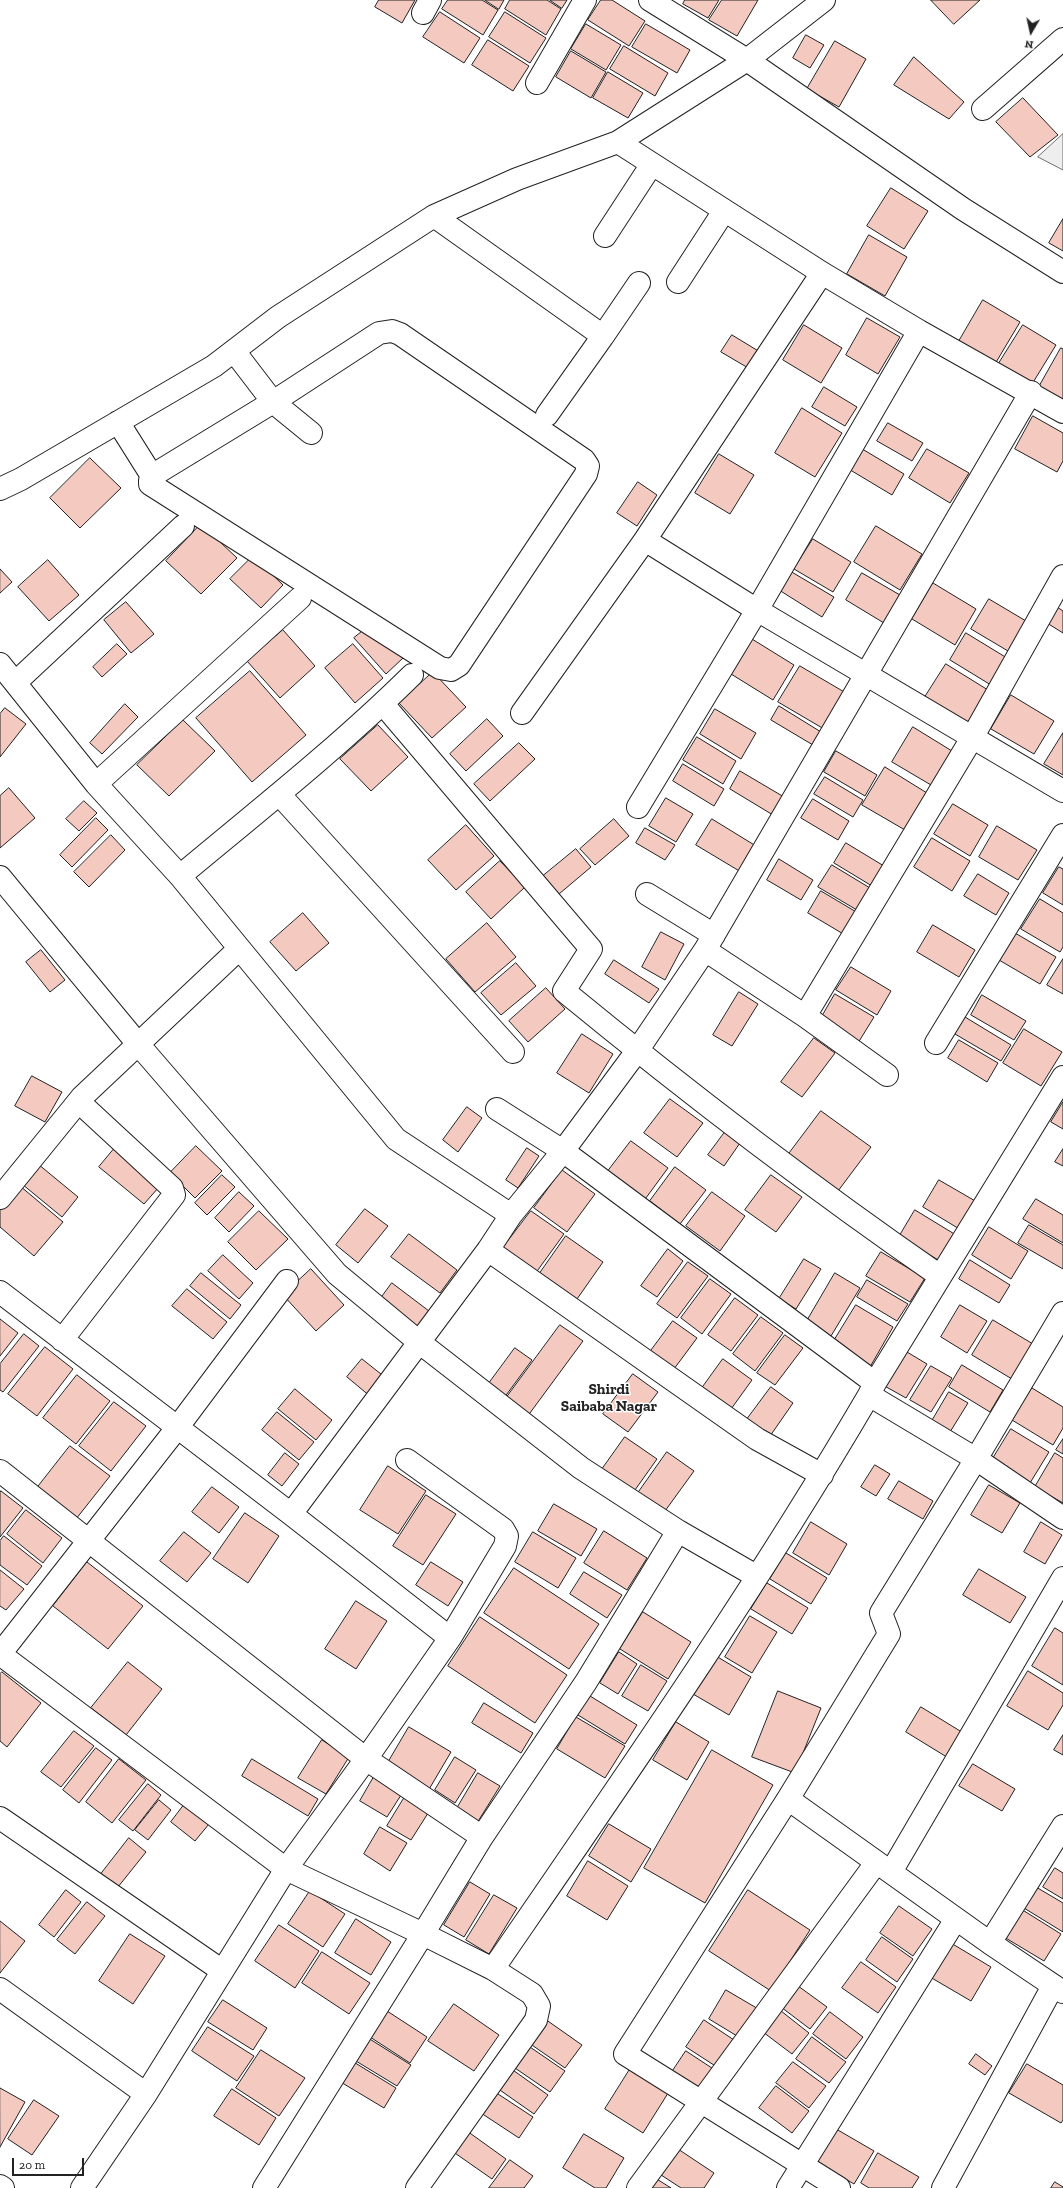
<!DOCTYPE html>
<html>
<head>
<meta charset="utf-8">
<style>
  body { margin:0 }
  #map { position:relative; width:1063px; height:2188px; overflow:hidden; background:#fff; font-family:"Zilla Slab",serif }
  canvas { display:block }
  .north { position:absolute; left:1011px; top:12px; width:40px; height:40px; -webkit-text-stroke:3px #fff; paint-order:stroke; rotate:189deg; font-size:11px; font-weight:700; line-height:16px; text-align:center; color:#222 }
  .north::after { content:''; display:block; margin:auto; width:14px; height:18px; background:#222; clip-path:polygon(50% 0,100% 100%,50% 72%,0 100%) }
  .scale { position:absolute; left:12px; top:2158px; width:72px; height:18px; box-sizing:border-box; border:2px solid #222; border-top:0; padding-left:5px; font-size:12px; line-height:14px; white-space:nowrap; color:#222; -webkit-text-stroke:3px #fff; paint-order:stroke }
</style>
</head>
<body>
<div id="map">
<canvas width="1063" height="2188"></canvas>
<div class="north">N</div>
<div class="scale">20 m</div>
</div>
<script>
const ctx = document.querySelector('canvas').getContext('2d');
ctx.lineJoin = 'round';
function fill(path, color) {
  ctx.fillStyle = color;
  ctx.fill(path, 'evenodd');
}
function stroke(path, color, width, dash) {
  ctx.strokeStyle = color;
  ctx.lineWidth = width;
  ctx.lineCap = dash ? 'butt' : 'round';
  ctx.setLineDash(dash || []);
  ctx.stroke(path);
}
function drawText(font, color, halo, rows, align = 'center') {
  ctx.font = font + ' "Zilla Slab",serif';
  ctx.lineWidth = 3;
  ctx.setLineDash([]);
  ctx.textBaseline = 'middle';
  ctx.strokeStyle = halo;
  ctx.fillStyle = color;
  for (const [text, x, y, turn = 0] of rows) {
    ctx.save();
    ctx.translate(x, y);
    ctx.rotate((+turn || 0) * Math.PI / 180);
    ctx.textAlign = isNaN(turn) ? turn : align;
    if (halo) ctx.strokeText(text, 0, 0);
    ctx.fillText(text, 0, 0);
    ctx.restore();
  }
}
const green = new Path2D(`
  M1063,134V170L1038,157Z`);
fill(green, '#eee');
stroke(green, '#6f6f6f', 1);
const building = new Path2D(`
  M379,0H415L402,23L375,7Z
  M448,0H482L498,10L483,35L442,9Z
  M485,0H504L499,9Z
  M510,0H547L561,9L546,35L505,9Z
  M550,0H567L562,8Z
  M601,0H612L645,21L629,46L588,20Z
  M685,0H719L708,18L683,4Z
  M722,0H758L737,36L709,20Z
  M931,0H980L954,24Z
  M440,12L480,38L464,63L423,37Z
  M505,12L546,38L530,63L489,37Z
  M586,24L621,45L606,70L571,49Z
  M646,24L690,50L677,73L632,47Z
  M806,35L824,45L810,68L793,58Z
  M488,40L529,66L513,91L472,65Z
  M835,41L866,59L839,107L807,89Z
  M624,46L668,73L655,96L610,69Z
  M571,51L606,72L591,98L556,77Z
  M914,57L964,102L949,119L894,85Z
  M608,72L643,93L628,118L593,98Z
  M1023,98L1058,135L1030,157L996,122Z
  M891,188L928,211L904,249L867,226Z
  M1063,219V251L1049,243Z
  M869,235L907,257L885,296L847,274Z
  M983,300L1020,322L995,364L958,343Z
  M867,318L900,337L878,374L846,355Z
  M804,325L842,348L821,383L783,360Z
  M1023,325L1056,345L1029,389L996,368Z
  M732,335L760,352L750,369L721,352Z
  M1061,348L1063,349V401L1039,387Z
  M824,387L857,407L845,426L812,407Z
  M802,408L842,433L815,477L775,453Z
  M1033,416L1063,433V461L1057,472L1015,449Z
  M888,423L923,443L912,461L877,441Z
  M859,447L904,474L892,495L847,468Z
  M927,449L969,473L950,503L909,478Z
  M719,454L754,475L730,514L695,493Z
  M90,458L121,488L80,528L50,498Z
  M638,482L657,495L637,526L617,513Z
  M201,524L237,558L201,594L166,561Z
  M876,526L922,554L900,590L854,562Z
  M813,539L851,562L833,592L794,569Z
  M253,556L283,585L261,608L230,579Z
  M48,560L79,595L49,621L18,587Z
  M0,569L12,582L0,593Z
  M790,571L834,597L822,617L779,590Z
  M862,573L900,595L884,623L846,600Z
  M933,583L976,609L955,645L912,619Z
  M989,599L1026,621L1008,651L971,629Z
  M126,602L154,634L131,653L104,620Z
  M1057,607L1063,611V633L1047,623Z
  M283,630L315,666L280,698L247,661Z
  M364,630L403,658L386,674L354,638Z
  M966,633L1007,658L991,685L950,660Z
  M752,639L794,665L773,700L731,674Z
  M117,644L127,654L102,677L93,667Z
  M353,644L383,678L355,703L325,668Z
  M946,664L988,690L968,723L925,697Z
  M800,666L846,693L824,729L778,702Z
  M250,671L306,735L252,782L196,718Z
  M433,672L466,707L432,738L399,703Z
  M1011,695L1054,721L1034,754L991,729Z
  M125,704L138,717L102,754L90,743Z
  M779,706L821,732L813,745L771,720Z
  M5,708L26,724L0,757V714Z
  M715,709L756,733L741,759L700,734Z
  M487,719L503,736L466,771L450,754Z
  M183,720L215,751L169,796L137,765Z
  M378,725L408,757L371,791L340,759Z
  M913,727L952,751L931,785L892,762Z
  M1063,733V775L1044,764Z
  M697,737L736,761L723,784L683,760Z
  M519,743L535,759L490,801L474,784Z
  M836,751L877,775L865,796L824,772Z
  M683,764L724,789L714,806L673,781Z
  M885,767L927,793L905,830L862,805Z
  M740,771L784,797L773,815L730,789Z
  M825,777L863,800L853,817L814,794Z
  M9,788L35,818L0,848V796Z
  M666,798L693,814L676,842L649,826Z
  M813,799L849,821L838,840L801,818Z
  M84,801L97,813L79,831L66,819Z
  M953,804L988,825L970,856L934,834Z
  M96,818L108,830L72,867L60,855Z
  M614,819L629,836L595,865L580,849Z
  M712,819L756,846L741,872L696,845Z
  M466,825L494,856L456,890L428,860Z
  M997,826L1037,850L1018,880L979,857Z
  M645,828L675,845L665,860L636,843Z
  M111,835L125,850L89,887L74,872Z
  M932,838L970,861L952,891L914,867Z
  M846,843L884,866L872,886L834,863Z
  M576,849L591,867L559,894L543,876Z
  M779,859L813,880L801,900L767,880Z
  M500,861L525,887L491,919L466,892Z
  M832,865L870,888L857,910L818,887Z
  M1059,867L1063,869V905L1043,893Z
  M978,874L1009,893L996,915L964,896Z
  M821,891L858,913L845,935L808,913Z
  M1040,899L1063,913V947L1060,952L1021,929Z
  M303,913L329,943L296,971L270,942Z
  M487,923L516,957L475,992L446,959Z
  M933,925L975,950L959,977L917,952Z
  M661,932L684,944L665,980L642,967Z
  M1015,933L1056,957L1040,984L999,960Z
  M41,950L65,980L50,992L26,962Z
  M1063,959V994L1047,985Z
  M614,960L659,989L649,1003L605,974Z
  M516,963L536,986L501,1015L481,993Z
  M851,967L891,991L877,1015L836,990Z
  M546,988L565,1009L528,1042L509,1021Z
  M739,992L758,1004L732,1046L713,1035Z
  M835,994L874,1017L858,1043L820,1020Z
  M982,995L1026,1021L1014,1040L971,1015Z
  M965,1017L1011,1045L1001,1061L955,1034Z
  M1024,1029L1062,1052L1041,1086L1003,1063Z
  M582,1034L613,1054L589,1093L557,1073Z
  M814,1038L835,1053L802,1097L781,1082Z
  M959,1040L998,1063L987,1082L948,1058Z
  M32,1076L62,1092L45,1122L15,1106Z
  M670,1099L703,1123L677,1157L644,1133Z
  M1063,1102V1129L1051,1122Z
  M467,1107L482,1118L458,1152L443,1140Z
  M821,1111L871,1147L835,1195L785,1159Z
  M725,1132L740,1143L724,1166L708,1155Z
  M631,1141L668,1168L640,1206L602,1179Z
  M196,1146L222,1171L195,1198L170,1173Z
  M527,1148L539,1156L518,1188L506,1180Z
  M114,1149L159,1187L144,1204L99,1167Z
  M1063,1149V1166L1055,1162Z
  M38,1164L78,1197L62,1217L22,1184Z
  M675,1167L706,1190L680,1224L650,1201Z
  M562,1170L595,1194L567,1232L534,1208Z
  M222,1175L235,1187L207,1215L195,1203Z
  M771,1175L802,1197L776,1232L745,1210Z
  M939,1180L977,1202L961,1230L923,1207Z
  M20,1186L63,1222L34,1256L0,1227V1210Z
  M239,1192L254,1206L229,1232L215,1218Z
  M712,1192L745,1216L720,1251L686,1226Z
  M1036,1199L1063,1215V1243L1023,1219Z
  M365,1209L388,1226L358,1263L336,1245Z
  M915,1210L956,1235L940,1261L899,1237Z
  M259,1211L288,1239L256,1270L228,1242Z
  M531,1211L564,1234L535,1274L502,1249Z
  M1029,1225L1063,1245V1269L1018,1243Z
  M989,1227L1028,1251L1011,1279L972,1255Z
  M409,1234L457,1270L440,1293L391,1257Z
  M566,1236L603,1262L577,1299L540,1273Z
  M668,1249L683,1261L657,1297L641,1286Z
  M881,1252L925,1278L910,1302L866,1276Z
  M223,1255L253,1283L239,1299L208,1271Z
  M804,1259L821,1269L796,1309L779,1299Z
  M970,1260L1010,1285L999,1303L959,1279Z
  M688,1262L708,1276L677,1318L657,1304Z
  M311,1269L344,1305L316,1331L283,1295Z
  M201,1273L241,1305L230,1319L190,1286Z
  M835,1273L860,1288L831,1336L807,1321Z
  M710,1279L731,1294L702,1334L681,1318Z
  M867,1280L908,1304L897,1321L857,1297Z
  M392,1283L429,1311L413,1333L376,1305Z
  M187,1289L227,1322L213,1339L172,1306Z
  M735,1298L758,1315L731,1351L708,1335Z
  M856,1305L893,1327L870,1367L832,1344Z
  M960,1305L987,1321L967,1353L941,1337Z
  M761,1317L783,1333L755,1371L733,1354Z
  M0,1319L18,1333L0,1356Z
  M993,1320L1033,1344L1012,1379L972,1355Z
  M673,1321L697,1338L671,1373L647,1356Z
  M560,1325L583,1341L527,1417L504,1401Z
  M24,1334L39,1346L3,1392L0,1390V1364Z
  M785,1335L803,1348L775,1385L757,1373Z
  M45,1347L73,1369L37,1416L8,1394Z
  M515,1348L532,1360L504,1398L487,1386Z
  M902,1349L927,1364L906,1398L881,1384Z
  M362,1359L386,1378L371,1397L347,1377Z
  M723,1359L752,1380L726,1416L697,1395Z
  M962,1365L1003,1390L990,1412L949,1387Z
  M931,1366L952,1378L931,1412L910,1400Z
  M633,1374L658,1392L628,1432L603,1414Z
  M77,1375L110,1401L76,1444L43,1418Z
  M771,1387L793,1403L768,1439L745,1422Z
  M1032,1388L1063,1407V1428L1053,1445L1012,1420Z
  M295,1389L332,1420L316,1440L278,1409Z
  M949,1392L968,1403L950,1432L932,1421Z
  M114,1402L146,1426L111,1471L79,1446Z
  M277,1412L314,1442L299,1460L262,1430Z
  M1011,1429L1049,1452L1030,1483L992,1460Z
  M625,1437L657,1459L630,1497L598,1475Z
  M1063,1439V1454L1056,1450Z
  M70,1446L110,1476L76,1519L37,1488Z
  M667,1452L694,1471L665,1511L638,1493Z
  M285,1453L299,1464L282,1486L268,1475Z
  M1055,1453L1063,1458V1503L1035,1487Z
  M875,1465L890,1474L876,1496L861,1487Z
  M388,1466L426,1491L398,1534L360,1510Z
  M899,1481L933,1501L923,1519L888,1499Z
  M989,1485L1020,1503L1002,1533L971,1515Z
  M212,1487L239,1507L219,1533L192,1512Z
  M1,1491L23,1508L0,1537V1493Z
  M426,1495L456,1514L423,1565L393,1546Z
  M554,1504L597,1529L581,1556L538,1531Z
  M26,1510L62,1538L43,1563L7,1534Z
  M245,1513L279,1536L248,1583L213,1559Z
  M811,1522L847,1544L829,1575L793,1553Z
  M1041,1522L1062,1535L1045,1564L1024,1552Z
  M604,1531L647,1558L627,1590L584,1563Z
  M184,1532L211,1553L187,1582L160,1561Z
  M533,1532L576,1558L558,1588L515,1562Z
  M4,1536L42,1566L27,1585L0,1565V1541Z
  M786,1553L827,1578L811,1604L770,1579Z
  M87,1562L143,1606L108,1649L53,1606Z
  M431,1562L463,1582L448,1606L416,1585Z
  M514,1568L599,1624L569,1669L484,1613Z
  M979,1569L1026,1597L1010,1623L963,1595Z
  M0,1570L24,1589L6,1610L0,1606Z
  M584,1572L622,1595L607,1618L570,1594Z
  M767,1583L808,1608L792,1634L751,1609Z
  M356,1601L387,1621L356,1669L325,1649Z
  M643,1612L691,1642L668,1679L620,1649Z
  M750,1616L777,1632L752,1673L725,1657Z
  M480,1617L567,1675L535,1723L448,1666Z
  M1055,1628L1063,1633V1685L1032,1666Z
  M619,1652L637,1664L618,1694L600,1683Z
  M716,1656L751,1677L729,1715L693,1694Z
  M128,1662L162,1689L126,1735L91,1708Z
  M641,1665L667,1681L648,1711L622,1696Z
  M1028,1671L1063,1693V1705L1048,1730L1007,1706Z
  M2,1672L41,1703L7,1747L0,1741V1674Z
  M778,1691L821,1708L795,1773L752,1757Z
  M590,1696L637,1725L625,1744L578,1715Z
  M484,1703L533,1733L521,1753L472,1723Z
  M921,1707L965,1734L950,1759L906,1732Z
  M576,1717L625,1746L605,1778L557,1749Z
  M676,1722L709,1742L687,1780L653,1760Z
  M409,1727L451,1752L428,1791L386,1766Z
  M74,1731L94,1746L61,1787L41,1772Z
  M1063,1735V1755L1054,1750Z
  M322,1740L349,1757L326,1794L298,1778Z
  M96,1748L112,1760L79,1803L63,1790Z
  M712,1750L773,1785L705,1903L644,1868Z
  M455,1757L476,1770L455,1803L435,1790Z
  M119,1759L146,1780L112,1823L86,1802Z
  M252,1759L318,1799L308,1816L242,1776Z
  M973,1764L1015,1789L1002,1811L959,1786Z
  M478,1773L500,1786L477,1823L456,1810Z
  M375,1775L403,1792L387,1817L360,1801Z
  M148,1784L161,1795L133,1831L119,1820Z
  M406,1795L430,1810L411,1840L387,1826Z
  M159,1800L171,1810L148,1840L135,1830Z
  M184,1805L209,1824L195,1841L171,1822Z
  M609,1824L651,1849L631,1882L589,1856Z
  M380,1827L407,1843L390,1871L364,1854Z
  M129,1838L146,1852L118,1887L101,1874Z
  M588,1861L628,1886L607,1920L567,1896Z
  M1055,1868L1063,1873V1899L1043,1887Z
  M470,1882L490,1894L464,1937L444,1925Z
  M1036,1887L1063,1903V1932L1024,1908Z
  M66,1890L81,1902L54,1937L39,1925Z
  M748,1890L810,1930L771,1991L709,1951Z
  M310,1891L345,1914L323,1947L288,1924Z
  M494,1895L517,1908L489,1954L466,1940Z
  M87,1902L105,1916L75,1954L57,1940Z
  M899,1906L932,1929L913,1956L880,1933Z
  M1021,1909L1061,1934L1044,1961L1004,1937Z
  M356,1919L391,1942L371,1975L335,1953Z
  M0,1921L25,1941L0,1973Z
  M279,1925L319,1951L295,1988L255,1961Z
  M130,1934L165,1956L133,2004L99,1981Z
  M882,1937L913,1959L897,1982L866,1960Z
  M951,1943L991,1967L971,2001L930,1977Z
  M322,1952L370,1983L349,2014L302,1983Z
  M861,1962L896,1987L878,2013L842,1988Z
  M794,1983L827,2007L810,2029L777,2004Z
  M726,1990L760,2010L742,2039L709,2019Z
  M223,2000L267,2028L253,2050L208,2022Z
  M454,2004L499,2035L474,2071L428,2041Z
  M776,2007L809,2033L792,2054L759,2029Z
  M384,2009L427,2037L410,2063L367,2035Z
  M830,2012L863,2037L846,2059L813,2034Z
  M545,2019L582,2045L565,2068L529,2043Z
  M704,2020L737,2042L720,2069L686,2047Z
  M208,2027L254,2056L237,2081L192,2051Z
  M365,2036L411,2065L397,2086L351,2058Z
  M812,2037L846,2062L829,2083L796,2059Z
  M527,2045L565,2071L550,2092L512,2066Z
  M261,2050L305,2078L279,2116L236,2088Z
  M686,2051L718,2072L705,2093L672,2072Z
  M976,2054L992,2066L985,2075L969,2064Z
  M352,2061L396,2088L384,2108L339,2081Z
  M793,2062L826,2086L809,2108L776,2083Z
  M1027,2064L1063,2085V2120L1061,2123L1009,2093Z
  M632,2066L670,2090L643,2133L605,2109Z
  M510,2068L548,2095L534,2114L497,2088Z
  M776,2086L809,2111L792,2133L759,2108Z
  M0,2088L25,2102L0,2147Z
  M232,2089L276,2118L259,2145L214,2116Z
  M495,2092L533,2117L519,2138L481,2113Z
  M34,2100L59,2116L32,2155L8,2139Z
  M831,2126L874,2151L854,2184L811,2158Z
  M467,2131L506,2159L492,2179L452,2151Z
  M584,2134L624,2158L606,2188H595L563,2168Z
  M672,2145L714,2173L704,2188H681L655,2171Z
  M878,2153L919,2177L912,2188H869L861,2183Z
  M510,2160L533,2176L524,2188H489Z
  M652,2176L671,2188H644Z
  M1055,2182L1063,2187V2188H1051Z`);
fill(building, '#f3c9c0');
stroke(building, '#222', 1);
const minor = new Path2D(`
  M650,0L747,60L963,209L1063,272
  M423,13L430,0
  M537,83L585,0
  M983,109L1063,39
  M618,142L822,273L919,331L1063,412
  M434,216L603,336L547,415
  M605,236L652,164
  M678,282L724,211
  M392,331L400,334L584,460L588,466L586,474L459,665L451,670L440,668L150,484V480L155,474L273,402L379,333Z
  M603,336L639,283
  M234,351L273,402L311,433
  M118,422L152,476
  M0,489L21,479L214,366L278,317L434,216L517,179L618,142L747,60L824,0
  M645,540L757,610L1063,791
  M0,664L96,784L180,876L396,1139L511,1215
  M16,682L183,526
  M383,704L591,949L564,991C686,1091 811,1187 940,1276
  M522,713L645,540L822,273
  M96,784L300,598
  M279,794L513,1052
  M638,807L757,610L919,331
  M180,876C258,811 339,747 412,675
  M0,877L138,1044L337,1274L419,1342L581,1468L678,1531L756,1576
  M647,894L714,935
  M705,950L805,1016L887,1075
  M805,1016L972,738L1063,576
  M936,1043L1063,835
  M497,1109L563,1151L875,1383L869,1395L976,1459L1063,1518
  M0,1198L82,1097L239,949
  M488,1250L757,1439L822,1475
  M0,1292L291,1514L450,1638
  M62,1340L174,1195L172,1188L79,1102
  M875,1383L1063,1077
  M0,1471L366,1759L482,1837
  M291,1514L488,1250L511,1215L563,1151L637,1051L705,950L1031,392
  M0,1654L286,1869L423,1934L493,1969L532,1994L539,2006L536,2020L417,2188
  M0,1654L177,1428L287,1281
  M788,1799L990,1943L1063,1992
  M0,1818L221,1970
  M891,1872L1063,1578
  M990,1943L1063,1826
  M493,1969C622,1781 753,1593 869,1395
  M0,1989L146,2094
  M0,2186L3,2188
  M82,2188L146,2094L286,1869L366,1759L450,1638L505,1546L507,1536L503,1529L407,1460
  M264,2188L423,1934L482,1837L586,1682L678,1531
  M638,2188L876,1863
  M788,2188L956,1919
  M839,2188L625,2054L788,1799L889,1634L881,1613L884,1608L976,1459L1063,1313
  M943,2188L1053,1986`);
stroke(minor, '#222', 24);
stroke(minor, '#fff', 22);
drawText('bold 15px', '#222', '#fff', [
  ["Shirdi",609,1390],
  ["Saibaba Nagar",609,1407]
]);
</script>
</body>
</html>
